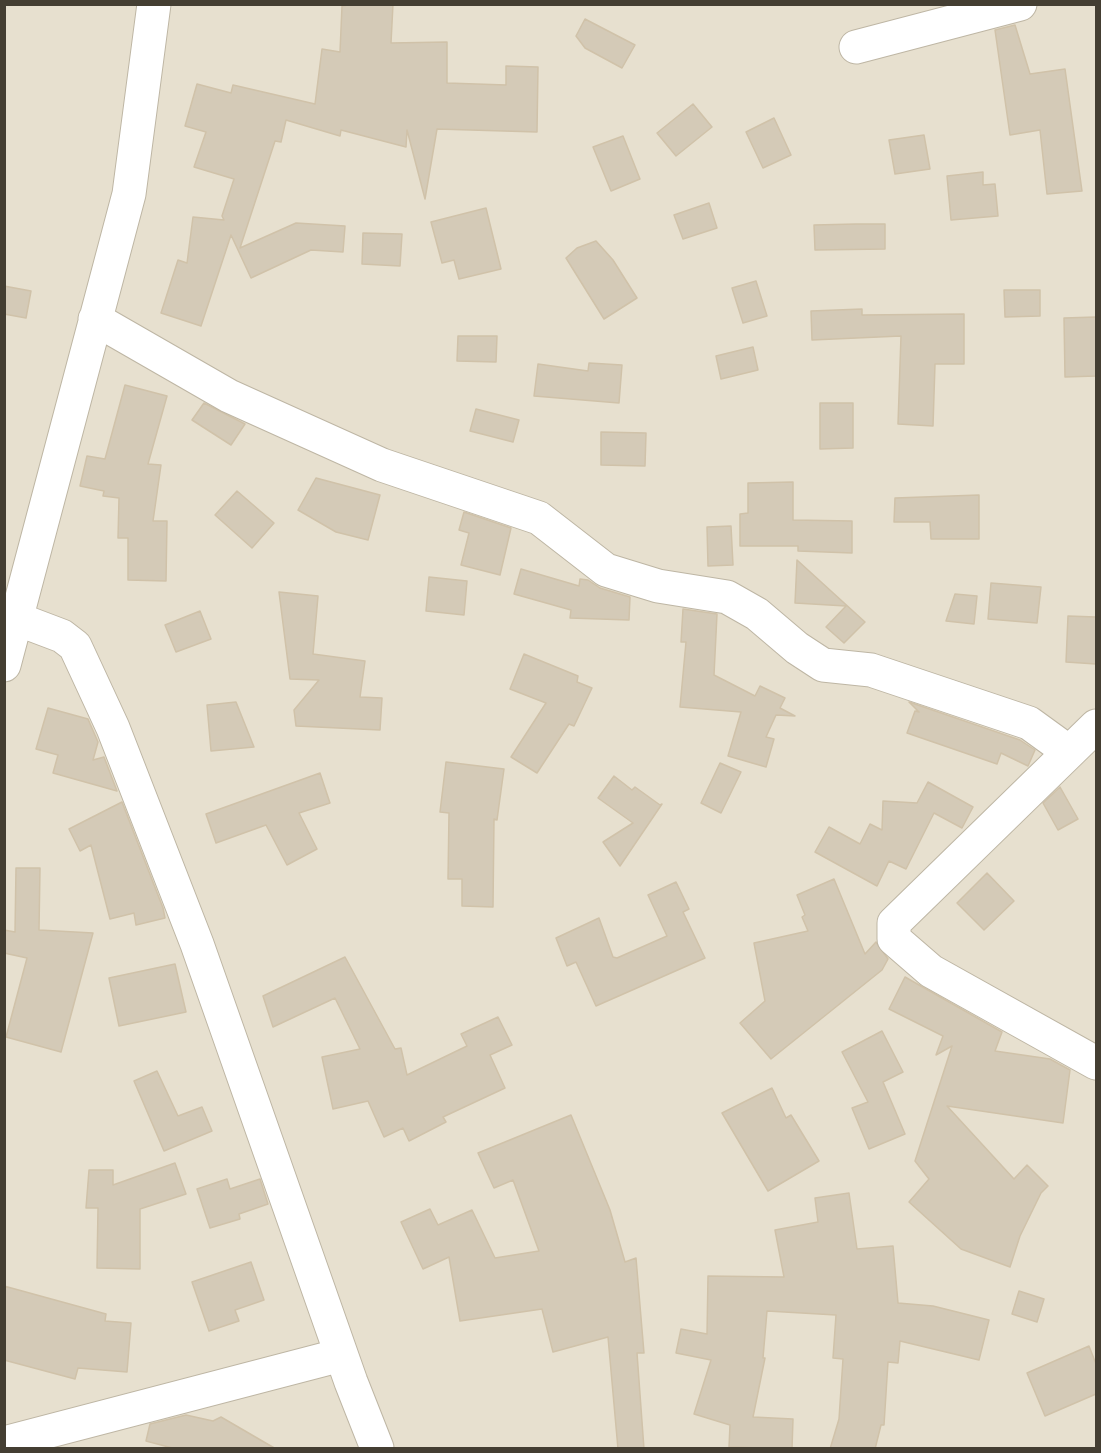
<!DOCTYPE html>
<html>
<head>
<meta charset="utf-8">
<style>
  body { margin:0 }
  #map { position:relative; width:1101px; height:1453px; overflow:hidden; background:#f3eee2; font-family:"Nunito Sans",sans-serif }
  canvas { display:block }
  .frame { position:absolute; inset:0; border:6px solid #443e32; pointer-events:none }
</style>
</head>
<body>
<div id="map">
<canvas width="1101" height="1453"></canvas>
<div class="frame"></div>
</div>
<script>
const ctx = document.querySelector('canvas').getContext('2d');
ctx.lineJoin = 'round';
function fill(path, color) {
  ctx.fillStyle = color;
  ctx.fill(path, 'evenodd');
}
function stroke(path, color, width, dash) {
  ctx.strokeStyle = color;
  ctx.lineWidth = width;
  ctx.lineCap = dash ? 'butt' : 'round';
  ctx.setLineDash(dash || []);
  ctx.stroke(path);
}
fill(new Path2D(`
  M5,5H1096V1448H5Z`), '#e7e0cf');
const building = new Path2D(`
  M355,4H393L391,43L447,42V83L506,85V66L538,67L537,132L437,129L425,199L407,130L406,147L341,130L340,136L286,120L281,142L275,141L240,248L296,223L345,226L343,252L311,250L251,278L231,235L201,326L161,313L178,260L187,263L193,217L224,220L222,216L234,179L194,167L206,132L185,126L197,84L231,93L233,85L315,104L322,49L340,52L342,6Z
  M585,19L635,45L622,68L585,48L576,36Z
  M1015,25L1030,74L1065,69L1082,191L1047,194L1040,130L1010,135L995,30Z
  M693,104L712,127L676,156L657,133Z
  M774,118L791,155L763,168L746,132Z
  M924,135L930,169L895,174L889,140Z
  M623,136L640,179L611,191L593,147Z
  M983,172V185L995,184L998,216L951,220L947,176Z
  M709,203L717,228L683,239L674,215Z
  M486,208L501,269L459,279L454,260L442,263L431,222Z
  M856,224H885V249L815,250L814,225Z
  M363,233L402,234L400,266L362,264Z
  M596,241L613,260L637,298L604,319L566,258L577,248Z
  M756,281L767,316L743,323L732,288Z
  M4,286L31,291L26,318L4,314Z
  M1004,290H1040V316L1005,317Z
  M862,309V315L964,314V364H935L933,426L898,424L901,336L812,340L811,311Z
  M1096,317V376L1065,377L1064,318Z
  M458,336H497L496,362L457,361Z
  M753,347L758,370L721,379L716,356Z
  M589,363L622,365L619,403L534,396L538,364L588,371Z
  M125,385L167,396L148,464L161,465L153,521H167L166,581L128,580V538H118L119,498L103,496L104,491L80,486L87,456L105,459Z
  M204,403L245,424L231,445L192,420Z
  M820,403H853V448L820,449Z
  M476,409L519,420L513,442L470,431Z
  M601,432L646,433L645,466L601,465Z
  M316,478L380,495L368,540L336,532L298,510Z
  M793,482V520L852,521V553L798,551V546H740V514L748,513V483Z
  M237,491L274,523L252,548L215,515Z
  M979,495V539H931L930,522H894L895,498Z
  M464,512L511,528L500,575L461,565L469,533L459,530Z
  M731,526L733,565L708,566L707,527Z
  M797,560L865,622L844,643L826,627L846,606L795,603Z
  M521,569L579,586L580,579L588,580L600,588L630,597L629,620L570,618L571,610L514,594Z
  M429,577L467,581L464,615L426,611Z
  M991,583L1041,587L1037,623L988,619Z
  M279,592L318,596L313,654L365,661L360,697L382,698L380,730L296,726L294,710L319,680L290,679Z
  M955,594L977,596L974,624L946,621Z
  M683,609L717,614L714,675L755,696L760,686L785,698L780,708L795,716L776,715L766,737L774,739L766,767L728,756L741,712L680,707L686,642H681Z
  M200,611L211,639L176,652L165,625Z
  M1068,616L1096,617V664L1066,662Z
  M524,654L578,676L577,682L592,688L574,726L569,724L537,773L511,757L546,703L510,689Z
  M236,702L254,747L211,751L207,705Z
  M909,702L1020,740L1035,750L1028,766L1001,753L997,764L907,733L915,711L919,712Z
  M48,708L88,719L98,742L93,760L104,757L117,791L53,773L58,755L36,749Z
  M446,762L504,769L497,820L494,819L493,907L462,906V879H448L449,813L440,812Z
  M720,763L741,772L721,813L701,803Z
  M320,773L330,803L299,813L317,849L287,865L266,825L216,843L206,814Z
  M614,776L632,790L635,787L660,805L662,804L620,866L603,842L633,823L598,798Z
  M928,782L973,807L962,828L934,813L906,869L889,861L877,886L815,852L829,827L860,844L870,824L882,830L883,801L917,803Z
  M1060,787L1078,819L1058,830L1043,803Z
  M122,802L163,908L165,918L136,925L134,913L110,919L91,845L80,851L69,829Z
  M16,868H40L39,930L93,933L61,1052L6,1037L27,958L4,953V930L15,932Z
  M987,873L1014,901L984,930L957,903Z
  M834,879L865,954L876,942L888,959L882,970L771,1059L740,1023L765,1001L754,943L808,931L802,917L805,915L797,895Z
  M676,882L689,909L683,912L705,958L596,1006L576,962L567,966L556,938L599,918L613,957L617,958L667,936L648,895Z
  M345,957L395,1049L401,1048L407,1075L467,1046L461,1034L498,1017L512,1045L490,1055L505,1088L443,1117L446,1122L409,1141L403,1128L384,1137L368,1101L333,1109L322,1057L360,1049L335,998L273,1027L263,996Z
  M175,964L186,1012L119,1026L109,978Z
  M905,977L1002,1032L995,1051L1050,1059L1070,1070L1063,1123L947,1106L1014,1179L1027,1165L1048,1186L1041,1193L1020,1236L1010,1267L961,1249L909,1202L929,1179L915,1161L952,1046L936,1055L943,1036L889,1009Z
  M882,1031L903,1072L883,1082L905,1134L869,1149L852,1108L868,1102L842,1052Z
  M157,1071L178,1116L202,1107L212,1131L164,1151L134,1081Z
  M772,1088L786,1118L791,1115L819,1161L768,1191L722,1113Z
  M571,1115L610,1210L625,1262L636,1258L644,1353H637L644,1449H618L608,1337L553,1352L542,1309L460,1321L449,1257L423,1269L401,1222L430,1209L438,1225L472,1210L495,1258L539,1251L513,1180L494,1188L478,1153Z
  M175,1163L186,1194L140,1209V1269L97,1268L98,1208H86L89,1170H113V1185Z
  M227,1179L230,1189L260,1179L268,1204L239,1214L240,1219L210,1228L197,1189Z
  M849,1193L857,1249L893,1246L898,1303L933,1306L989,1320L979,1360L900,1341L898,1363L888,1362L884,1425H881L875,1449H830L839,1419L843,1359L833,1358L836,1315L767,1311L763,1358H765L753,1417L793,1419L792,1449L729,1447L730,1425L694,1414L711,1360L676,1353L681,1329L707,1334L708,1276L784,1277L775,1230L818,1222L815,1198Z
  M251,1262L264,1300L235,1310L239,1321L209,1331L192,1282Z
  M4,1286L106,1314L105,1321L131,1323L127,1372L78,1368L75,1379L4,1360Z
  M1019,1291L1044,1299L1037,1322L1012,1314Z
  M1089,1346L1096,1364V1394L1045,1416L1027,1373Z
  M186,1415L213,1421L221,1417L276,1449H176L146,1441L150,1424Z`);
fill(building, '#d4cab7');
stroke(building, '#d0c2a9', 1.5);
const minor = new Path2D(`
  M856,47L1020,4
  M95,319L229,396L382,465L539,518L606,570L658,586L727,597L757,614L797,648L823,665L871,670L1029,723L1069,752
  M4,614L62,636L75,646L113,728L197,944L351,1382L377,1448
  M4,665L129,194L154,4
  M1096,726L894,923V939L931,971L1096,1063
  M4,1443L341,1355`);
stroke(minor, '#beb6a4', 35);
stroke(minor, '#fff', 33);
</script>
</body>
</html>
